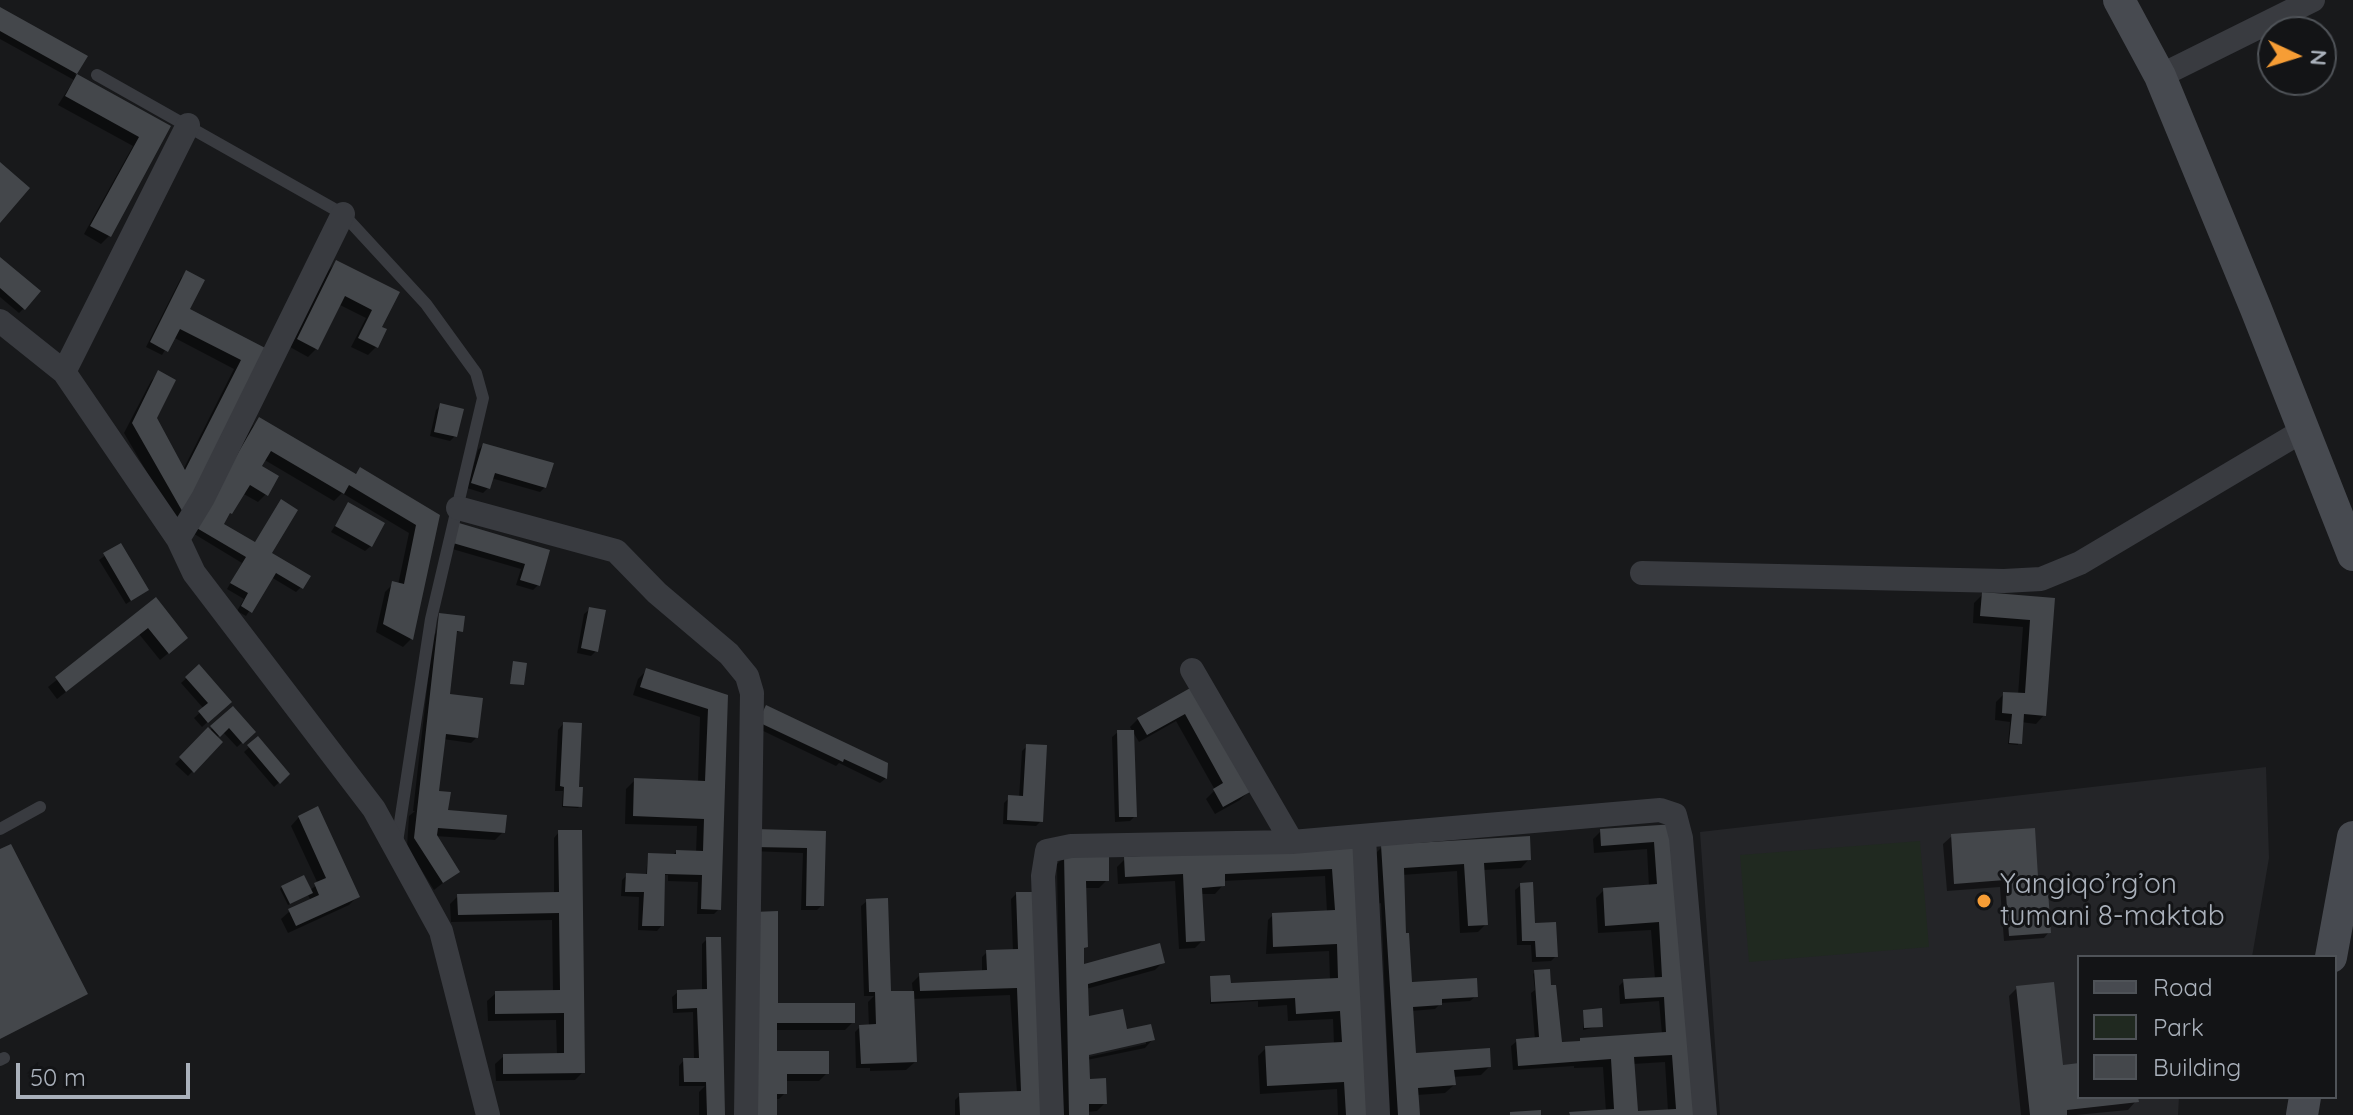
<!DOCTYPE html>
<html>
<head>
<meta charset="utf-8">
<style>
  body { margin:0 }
  #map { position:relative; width:2353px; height:1115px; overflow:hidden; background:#18191b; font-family:Quicksand,sans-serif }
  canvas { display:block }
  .legend { position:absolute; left:2077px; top:955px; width:260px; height:144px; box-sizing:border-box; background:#131416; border:2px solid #4f5358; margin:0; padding:10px 14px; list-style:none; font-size:24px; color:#aab1bb }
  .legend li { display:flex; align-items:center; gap:16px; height:40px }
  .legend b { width:40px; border:2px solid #4f5358 }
  .north { position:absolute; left:2257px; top:16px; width:80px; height:80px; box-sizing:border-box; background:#131416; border:2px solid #4f5358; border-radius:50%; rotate:94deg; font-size:22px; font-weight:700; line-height:32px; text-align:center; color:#aab1bb }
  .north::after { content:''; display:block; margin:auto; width:28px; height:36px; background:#f69d35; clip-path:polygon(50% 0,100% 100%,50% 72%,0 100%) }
  .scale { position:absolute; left:16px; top:1063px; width:174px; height:36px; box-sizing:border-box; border:4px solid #aab1bb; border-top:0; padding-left:10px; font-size:24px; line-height:28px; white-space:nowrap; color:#aab1bb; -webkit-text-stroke:6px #131416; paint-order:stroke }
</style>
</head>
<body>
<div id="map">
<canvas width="2353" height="1115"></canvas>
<ul class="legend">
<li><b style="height:10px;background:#474a50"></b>Road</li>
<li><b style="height:22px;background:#202920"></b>Park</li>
<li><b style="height:22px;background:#44474b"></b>Building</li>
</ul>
<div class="north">N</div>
<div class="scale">50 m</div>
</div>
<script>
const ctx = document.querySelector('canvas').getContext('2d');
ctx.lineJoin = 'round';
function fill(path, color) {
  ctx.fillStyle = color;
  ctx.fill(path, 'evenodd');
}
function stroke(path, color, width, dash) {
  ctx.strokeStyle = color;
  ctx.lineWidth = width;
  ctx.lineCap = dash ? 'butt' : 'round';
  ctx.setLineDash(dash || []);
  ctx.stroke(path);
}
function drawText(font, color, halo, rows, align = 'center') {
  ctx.font = font + ' Quicksand,sans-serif';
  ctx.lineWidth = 6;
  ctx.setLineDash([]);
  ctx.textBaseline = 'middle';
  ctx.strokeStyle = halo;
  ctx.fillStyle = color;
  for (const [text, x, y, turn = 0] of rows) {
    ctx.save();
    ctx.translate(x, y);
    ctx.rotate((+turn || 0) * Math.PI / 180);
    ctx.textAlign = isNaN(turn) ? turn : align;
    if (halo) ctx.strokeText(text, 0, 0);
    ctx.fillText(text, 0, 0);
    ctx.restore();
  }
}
fill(new Path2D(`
  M2266,767L2269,858L2252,957H2079V1097H2179L2178,1115H1720L1700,832Z`), '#242528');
fill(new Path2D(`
  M1920,841L1929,947L1749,962L1740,855Z`), '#202920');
fill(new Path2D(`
  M0,9L85,56L75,75L169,127L109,236L101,244L84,234L133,146L58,105L74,80L0,39Z
  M0,259L24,308L19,313L0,297Z
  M336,263L397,293L380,328L376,347L368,355L351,347L366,318L338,304L316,349L308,357L290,347L328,271Z
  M186,273L184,317L268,352L176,522L124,433L151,381L159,373L154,418L183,470L234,369L173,337L162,355L146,347L181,278Z
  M441,405L455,436L450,441L430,436L436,410Z
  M260,419L354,475L360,470L438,516L411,639L403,647L376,632L385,592L393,584L398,585L409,533L342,493L334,501L263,459L259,467L266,494L258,502L242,493L221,524L254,544L281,501L270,553L301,587L296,592L271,577L246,616L237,611L244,599L227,589L242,563L191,532L252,427Z
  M483,445L545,487L540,492L491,478L488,488L483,493L467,488L478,450Z
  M348,505L371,546L365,551L331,532Z
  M455,531L547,552L538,585L533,590L516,585L521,569L449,548Z
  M120,545L147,590L126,604L99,560Z
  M1983,594L2053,600L2044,715L2036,724L2021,722L2018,745L2008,744L2010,722L1995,720L1996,702L2004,694L2018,695L2023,627L1973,623L1974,603Z
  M155,600L177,646L160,660L139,634L57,699L48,687Z
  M590,609L596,651L591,656L577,653L584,614Z
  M440,615L461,631L455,633L447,696L476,738L471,743L443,739L437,793L446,811L503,832L495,840L435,836L458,871L434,890L407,847L409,816L415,811H413L433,636L436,633Z
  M199,667L229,702L202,727L194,718L204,709L181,683Z
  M646,671L726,697L719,909L714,914H697L698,882L668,881V875H663L662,925L657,931L638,930L639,897L621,896L622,880L627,875L646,876L648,855L672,856L676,852L696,853L697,826L625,824L626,789L635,780L698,782L700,717L633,695L638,679Z
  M1191,690L1248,792L1240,800L1215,814L1206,799L1215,790L1176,721L1139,742L1130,727L1138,719Z
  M233,708L254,732L237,747L223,732L216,738L221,742L188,776L175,764Z
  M762,713L886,764L885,779L880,783L839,763L836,766L755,727Z
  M563,724L577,789L580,806L578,808L562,807L563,791H555L558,730Z
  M1118,732L1135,816L1130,821L1115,822L1112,737Z
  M258,739L288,774L274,787L244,752Z
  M1027,746L1041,821L1036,826L1003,824L1004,803L1009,798H1019L1022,751Z
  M299,817L357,897L349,905L288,933L281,919L290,911L311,901L308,895L288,905L280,889L282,887L309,891L318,884L291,826Z
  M1673,826L1693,1115H1569L1606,1112L1603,1067L1574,1068V1066L1513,1070L1511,1046L1517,1041L1535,1040L1531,993L1535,990L1533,974L1535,972L1561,1044L1578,1043L1581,1040L1662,1034L1659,1001L1620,1004L1619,986L1624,981L1655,979L1651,930L1598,933L1596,898L1604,890L1649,887L1647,849L1594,853L1593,839L1601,831ZM1665,1062L1668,1111L1636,1113L1633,1064Z
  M756,831L824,833L822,905L817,910H801L803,853L750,851Z
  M559,832L583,1072L575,1080L496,1081L495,1064L504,1056L557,1055L556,1020L488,1021L487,1001L496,993L553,992L552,920L451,922L450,904L458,896L554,894V838Z
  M1952,836L2036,876L2049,932L2044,938L2004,941L2000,887L1947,891L1943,844Z
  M1352,846L1366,1115H1338L1337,1089L1260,1094L1258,1056L1266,1048L1334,1044L1333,1019L1288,1021L1287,1005L1258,1007V1001L1210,1004L1211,978L1229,985L1330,980L1329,951L1266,954L1268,920L1273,915L1327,912L1325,876L1223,881V885L1215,894H1201L1203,940L1195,948L1179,949L1175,881L1118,884L1117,867L1125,859Z
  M1382,847L1529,859L1521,868L1483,870L1486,924L1478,932L1460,933L1457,871L1402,875L1410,984L1476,996L1470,1001L1441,1003L1435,1009L1411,1011L1414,1055L1489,1067L1481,1075L1453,1077L1454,1085L1445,1093L1417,1095L1418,1115H1390L1381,903L1377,904L1374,855Z
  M1065,856L1107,880L1099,888H1084L1086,947L1082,950V966L1163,962L1155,970L1086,989L1087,1019L1153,1039L1145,1048L1087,1060L1088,1081L1105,1103L1097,1111L1087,1112V1115H1064V1112H1061L1057,864ZM1146,1040V1044L1080,1059L1079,1055Z
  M1521,885L1533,925L1556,956L1551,961L1532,962L1531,945H1517L1515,890Z
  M1016,894L1042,1115H955V1100L960,1095L1017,1093L1010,995L912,999L915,1062L906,1070L870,1071V1068H856L855,1032L860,1027H869L868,1002L874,996H864L861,906L867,901L886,994L913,993L912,983L920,975L982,972V957L987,952L1013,951L1011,899Z
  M776,913V1005H853V1022L845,1030H775V1053H827V1073L819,1081H785V1093L779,1099H775V1115H749V1081H746L745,1013L748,1010V919L753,914Z
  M707,939L723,1115H699V1092L705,1086H679V1066L684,1060H694L693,1012L673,1013L672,997L678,992L702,991V944Z
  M2017,988L2061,1067L2079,1065V1097H2136V1101L2128,1110L2076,1115H2021L2009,996Z
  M1584,1012L1601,1026L1583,1030Z`), '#0007');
fill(new Path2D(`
  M0,7L88,56L77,74L0,31Z
  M77,74L171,126L111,237L90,226L139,137L65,96Z
  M0,162L30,188L0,223Z
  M0,257L41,291L25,310L0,288Z
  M336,260L400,292L382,327L387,329L378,348L358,338L372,310L345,296L318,350L297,339Z
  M186,270L205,280L190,309L271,351L185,516L132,423L158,370L176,380L157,418L185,470L241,360L180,329L168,352L150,342Z
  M440,403L464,409L457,437L434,432Z
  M259,417L356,474L360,467L440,515L413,640L383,624L392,581L404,584L416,525L349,485L344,494L271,451L262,466L279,476L268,496L250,485L232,514L230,513L224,524L255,542L281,499L298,510L272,553L311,576L303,589L276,573L252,613L241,606L248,593L230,583L246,557L195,527Z
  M483,443L554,463L546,488L495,473L490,489L471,483Z
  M348,502L385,523L372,547L335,526Z
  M459,523L550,550L540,586L520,580L525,564L453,543Z
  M121,543L149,590L131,601L103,553Z
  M1982,592L2055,598L2046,716L2024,714L2022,744L2009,743L2012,714L2002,713L2003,692L2025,693L2030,620L1980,616Z
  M156,597L188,638L169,654L148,628L66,692L55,677Z
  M589,607L606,610L598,652L581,648Z
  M439,613L465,616L463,632L457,631L450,694L483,698L478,738L446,734L439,791L451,792L448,810L507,815L505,833L438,828L437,835L460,872L443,883L414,838Z
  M513,661L527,663L524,685L510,684Z
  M199,664L232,702L208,723L198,711L208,703L185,677Z
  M646,668L728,695L721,910L701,909L702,875L665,874L664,926H642L644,892H625L626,873L647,874L648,853L676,854V850L703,851L704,819L633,816L634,778L705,781L708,709L640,687Z
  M1192,687L1250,792L1223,807L1213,789L1223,783L1185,714L1147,735L1137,718Z
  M766,705L888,763L887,779L844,759L843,762L758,722Z
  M233,706L256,732L243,744L229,728L220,737L210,726Z
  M563,722L582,723L579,787H583L582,807L563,806L564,787L560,786Z
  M208,727L223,742L194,773L179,757Z
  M1117,730H1134L1137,817H1119Z
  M258,736L290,774L280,784L247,745Z
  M1026,744L1047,745L1043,822L1007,820L1008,795L1023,796Z
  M318,806L360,897L296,926L288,909L319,895L314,883L326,878L298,816Z
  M1675,824L1695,1115H1570L1569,1112L1614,1109L1611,1059L1518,1066L1516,1039L1539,1037L1534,970L1550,969L1551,985H1556L1562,1042L1580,1041V1038L1666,1032L1664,997L1625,999L1623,979L1662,977L1659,922L1605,926L1603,888L1657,884L1654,842L1601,846L1600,829ZM1672,1055L1676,1109L1638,1111L1634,1057Z
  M2035,828L2038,877H2047L2051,933L2009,936L2005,880L1954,884L1951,834Z
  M755,829L826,831L824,906H806L807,848L754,847Z
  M558,830H582L585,1073L503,1074V1054L564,1053V1013L495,1014V991L560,990L559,913L458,915L457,894L559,892Z
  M1530,836L1531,860L1484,863L1488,925L1468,926L1464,864L1404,868L1406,933H1409L1412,982L1477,978L1478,997L1442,999V1005L1413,1007L1416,1053L1490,1048L1491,1067L1454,1070L1456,1085L1418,1088L1420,1115H1398L1381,845Z
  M11,844L88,994L0,1039V849Z
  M1354,844L1368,1115H1346L1344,1082L1267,1086L1265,1046L1342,1042L1340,1011L1296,1014L1295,998L1211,1002L1210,976L1230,975L1231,983L1338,978L1337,944L1273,947L1272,913L1335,910L1332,869L1225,874V886L1202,888L1205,941L1186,942L1183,874L1125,877L1124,857Z
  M1109,853V881H1086L1088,947L1084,948V964L1160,943L1165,963L1088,984L1089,1016L1123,1009L1127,1029L1151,1024L1155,1040L1089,1055L1090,1079L1106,1078L1107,1104H1089V1115H1069L1064,854Z
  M304,875L313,893L290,904L281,886Z
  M1533,882L1535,923L1556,922L1558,957H1536L1535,941H1522L1520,883Z
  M1016,892H1035L1044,1115H960L959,1093L1021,1091L1017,988L920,991L919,973L987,970L986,950L1018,949Z
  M888,898L891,991H914L917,1062L861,1064L859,1025L876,1024L875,992H869L866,899Z
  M778,911V1003H855V1023H777V1051H829V1074H787V1094H777V1115H754L753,912Z
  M706,937H721L725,1115H707L706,1082H684L683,1058H699L697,1008L677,1009V990L707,989Z
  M2054,982L2063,1065L2079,1063V1097H2138L2139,1102L2067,1110V1115H2030L2016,986Z
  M1602,1008L1603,1027L1584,1028L1583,1010Z
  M1541,1110V1115H1510V1112Z`), '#44474b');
stroke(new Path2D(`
  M97,75L343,214L426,304L476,373L483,398L431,619L397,842
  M0,829L40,807
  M0,1060L4,1058`), '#393b40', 12);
stroke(new Path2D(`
  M2160,76L2313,0
  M0,321L64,372L178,539L194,573L374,809L441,931L488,1115
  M64,372L188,125
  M458,508L616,551L657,593L729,654L747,676L752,693L746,1115
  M178,539L203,498L343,214
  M1642,573L2004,581L2041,579L2080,563L2304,430
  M1192,670L1292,842
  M1364,837L1378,1115
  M1052,1115L1043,876L1047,851L1071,846L1292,842L1660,810L1675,815L1681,838L1705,1115`), '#393b40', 24);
stroke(new Path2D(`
  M2119,0L2160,76L2256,309L2353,555
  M2331,957L2353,837
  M2302,1115L2305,1097`), '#474a50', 32);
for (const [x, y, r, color] of [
  [1984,901,8,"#f69d35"]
]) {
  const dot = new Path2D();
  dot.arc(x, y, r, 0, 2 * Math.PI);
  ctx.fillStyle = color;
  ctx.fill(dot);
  stroke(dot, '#131416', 3);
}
drawText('28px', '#aab1bb', '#131416', [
  ["Yangiqo’rg’on",2000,885],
  ["tumani 8-maktab",2000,917]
], 'left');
</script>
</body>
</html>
